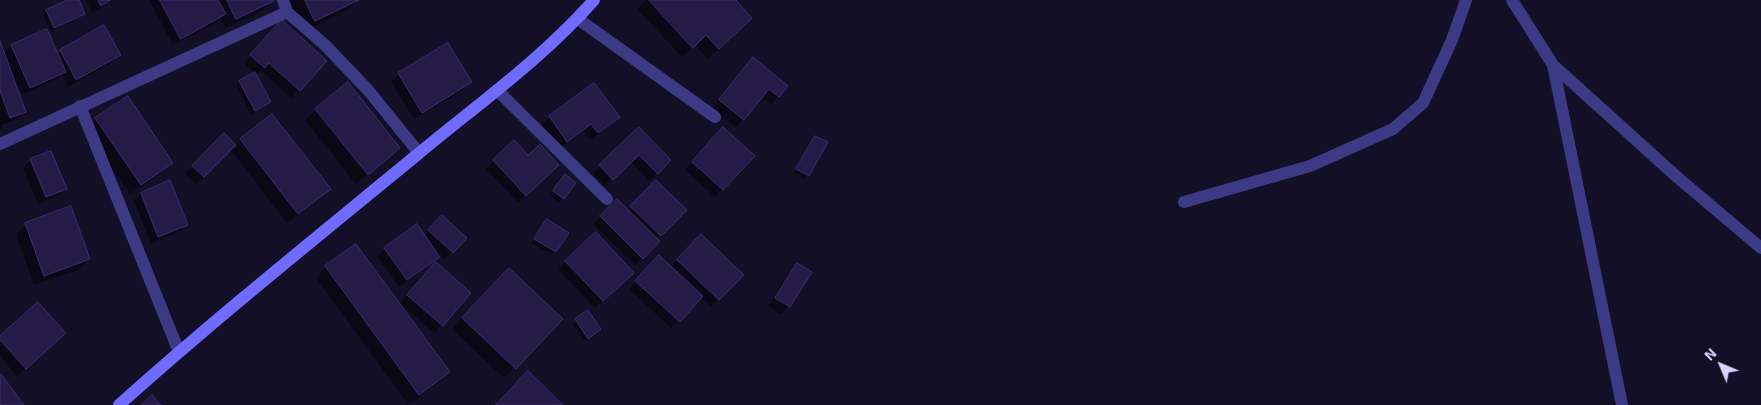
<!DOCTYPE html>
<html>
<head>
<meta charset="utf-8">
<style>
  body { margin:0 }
  #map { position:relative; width:1761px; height:405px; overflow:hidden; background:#130f26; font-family:"Exo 2",sans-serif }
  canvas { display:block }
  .north { position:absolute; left:1696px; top:340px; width:50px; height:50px; -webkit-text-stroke:4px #130f26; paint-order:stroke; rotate:315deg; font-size:14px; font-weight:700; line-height:20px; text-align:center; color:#d9d4ff }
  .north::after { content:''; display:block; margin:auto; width:18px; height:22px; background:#d9d4ff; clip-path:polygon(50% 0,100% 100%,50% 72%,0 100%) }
</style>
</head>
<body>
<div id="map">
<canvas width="1761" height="405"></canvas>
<div class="north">N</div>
</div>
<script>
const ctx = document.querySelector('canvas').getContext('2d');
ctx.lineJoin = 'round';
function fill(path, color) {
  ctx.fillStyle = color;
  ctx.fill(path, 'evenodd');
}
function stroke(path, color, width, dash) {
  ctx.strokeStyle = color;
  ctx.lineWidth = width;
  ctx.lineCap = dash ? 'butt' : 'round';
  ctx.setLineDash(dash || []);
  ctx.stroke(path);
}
fill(new Path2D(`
  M71,0H78L84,13L80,17L51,31L43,15L47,11Z
  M85,0H113L93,13Z
  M149,0H273L262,11L225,28L220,18L217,22L173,45Z
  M289,0H358L348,10L304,31Z
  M646,0H734L740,28L708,59L695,45L682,57L637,9Z
  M103,27L119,55L111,63L68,87L62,74L57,79L22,95L18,86H16L25,112L17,119L1,125L2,128L0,130V42L4,54L11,46L46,31L57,54Z
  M274,30L325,61L291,98L261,70L255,76L270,102L251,114L236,86L255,74L244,63Z
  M746,67L787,86L771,104L762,97L736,127L712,108Z
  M399,74L470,82L463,90L414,119L391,82Z
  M594,84L618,117L590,140L583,131L559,148L542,125L549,117Z
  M316,110L399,148L356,184L305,120Z
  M96,119L172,163L161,173L130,194L85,130Z
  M639,129L670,160L649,181L630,161L605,186L593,174Z
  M224,135L235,146L241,140L329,189L319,199L287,223L230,149L196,184L185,174Z
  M716,136L753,156L715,197L685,170Z
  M815,137L808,175L804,179L794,173L811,141Z
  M514,142L528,157L557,165L518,202L486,169Z
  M31,160L65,188L58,196L38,204L23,168Z
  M561,180L574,183L559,202L550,195Z
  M656,181L685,210L656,239L658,241L635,265L593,224L617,201L627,211Z
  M141,194L186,225L179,232L151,244L134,201Z
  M547,221L567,233L552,255L531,243Z
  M26,224L89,259L78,270L34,285L16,234Z
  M434,224L465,238L444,260L439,256L431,264L399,287L377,256L385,249L424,236Z
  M693,243L742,275L711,307L701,297L671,328L629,289L651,265L670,268Z
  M566,262L624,281L595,308L558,269Z
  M436,263L470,294L434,333L400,303Z
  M797,264L789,306L781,314L768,306L789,272Z
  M326,267L448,372L438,383L408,404L316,278Z
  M499,280L561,319L504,378L452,329Z
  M587,312L596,332L584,341L572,324Z
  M0,338L56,340L17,376L0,356Z`), '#0007');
const building = new Path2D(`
  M68,0H79L85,14L54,28L46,10Z
  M98,0H111L101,6Z
  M160,0H218L226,14L181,39Z
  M227,0H274V1L236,19Z
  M305,0H359L315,21Z
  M649,0H736L752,18L719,49L706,35L693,48Z
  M282,20L327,61L300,91L269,63L265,68L250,55Z
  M104,25L121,55L76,80L60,50Z
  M47,29L66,72L30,88L11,45Z
  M0,41L26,112L10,118L0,91Z
  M448,43L472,82L422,113L398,73Z
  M753,57L788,86L779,97L769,89L744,120L719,100Z
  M255,72L271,102L255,111L239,81Z
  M348,82L400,148L368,175L315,109Z
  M594,83L620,117L598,133L591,124L567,142L549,116Z
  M128,96L173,163L141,185L95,118Z
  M272,114L331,189L298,214L240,139Z
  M639,127L671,160L658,174L639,155L613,180L599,165Z
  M723,127L755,156L723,190L692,162Z
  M224,133L236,145L204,177L192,166Z
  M815,136L828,142L809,176L796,169Z
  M514,140L528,155L540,144L559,165L526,196L493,160Z
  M51,151L67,189L46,197L30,159Z
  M565,174L576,183L564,199L553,191Z
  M170,180L188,225L158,237L141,193Z
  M656,180L687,210L661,236L630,206Z
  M617,199L660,241L643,259L600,216Z
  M71,206L90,259L44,276L25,223Z
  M442,215L467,238L453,253L428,230Z
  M547,219L569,233L556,252L534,239Z
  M417,224L440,257L407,280L384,248Z
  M596,232L634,273L603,301L565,261Z
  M701,234L744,275L719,300L677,260Z
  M356,244L450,372L419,395L325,266Z
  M659,255L703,296L680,322L635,281Z
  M436,262L471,293L443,326L407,295Z
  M797,263L812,272L790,307L775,298Z
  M509,268L563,319L516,369L462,318Z
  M38,302L66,333L26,369L0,340V336Z
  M588,310L601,329L588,339L575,319Z
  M528,371L563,405H496Z
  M1,374L24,405H0V375Z
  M152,395L161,405H142Z`);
fill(building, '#241b47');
stroke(building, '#3b2d73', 1);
stroke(new Path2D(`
  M283,0L287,12
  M1512,0L1553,65L1677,177L1761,248
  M578,19L715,117
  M1553,65L1622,405
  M497,90L607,199
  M80,106L179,352
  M0,144L287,12L325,45L368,90L419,153
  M1184,202L1310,166L1393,129L1423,103L1452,40L1466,0`), '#3d3a85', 12);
stroke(new Path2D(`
  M119,405C216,318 317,237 418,154C477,105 543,58 594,0`), '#6f6bff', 12);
</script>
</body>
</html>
